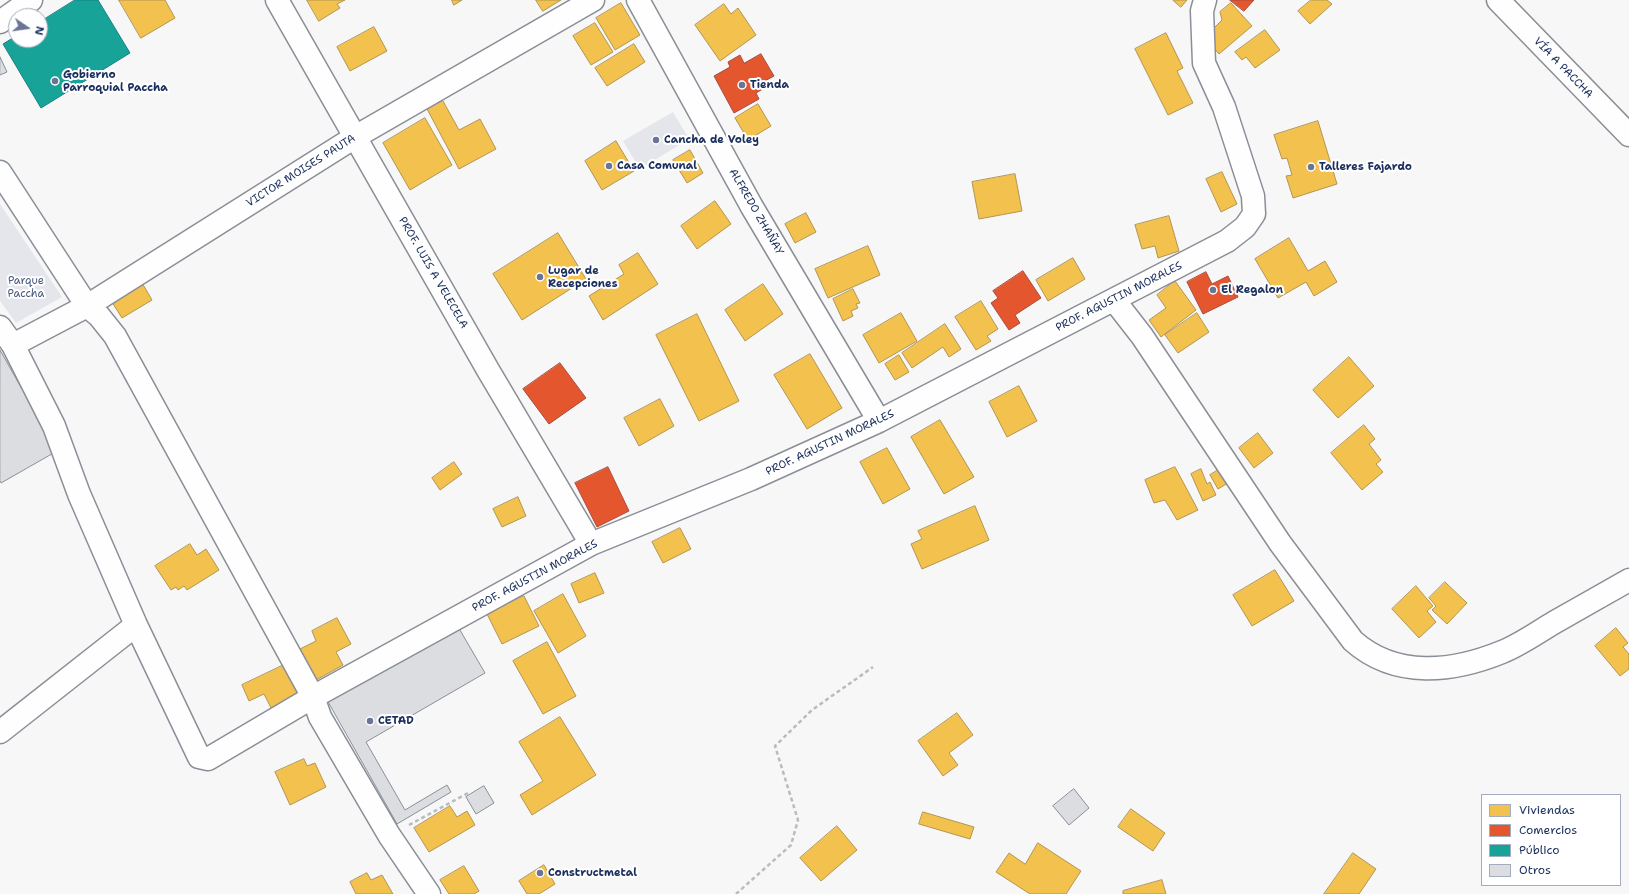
<!DOCTYPE html>
<html>
<head>
<meta charset="utf-8">
<style>
  body { margin:0 }
  #map { position:relative; width:1629px; height:894px; overflow:hidden; background:#f7f7f8; font-family:"Shantell Sans",sans-serif }
  canvas { display:block }
  .legend { position:absolute; left:1481px; top:794px; width:140px; height:92px; box-sizing:border-box; background:#fff; border:1px solid #a4acbf; margin:0; padding:5px 7px; list-style:none; font-size:12px; color:#1b2f5e }
  .legend li { display:flex; align-items:center; gap:8px; height:20px }
  .legend b { width:20px; border:1px solid #a4acbf }
  .north { position:absolute; left:8px; top:8px; width:40px; height:40px; box-sizing:border-box; background:#fff; border:1px solid #a4acbf; border-radius:50%; rotate:103deg; font-size:11px; font-weight:700; line-height:16px; text-align:center; color:#1b2f5e }
  .north::after { content:''; display:block; margin:auto; width:14px; height:18px; background:#687594; clip-path:polygon(50% 0,100% 100%,50% 72%,0 100%) }
</style>
</head>
<body>
<div id="map">
<canvas width="1629" height="894"></canvas>
<ul class="legend">
<li><b style="height:11px;background:#f2c14e"></b>Viviendas</li>
<li><b style="height:11px;background:#e4572e"></b>Comercios</li>
<li><b style="height:11px;background:#17a398"></b>Público</li>
<li><b style="height:11px;background:#dcdde0"></b>Otros</li>
</ul>
<div class="north">N</div>
</div>
<script>
const ctx = document.querySelector('canvas').getContext('2d');
ctx.lineJoin = 'round';
function fill(path, color) {
  ctx.fillStyle = color;
  ctx.fill(path, 'evenodd');
}
function stroke(path, color, width, dash) {
  ctx.strokeStyle = color;
  ctx.lineWidth = width;
  ctx.lineCap = dash ? 'butt' : 'round';
  ctx.setLineDash(dash || []);
  ctx.stroke(path);
}
function drawText(font, color, halo, rows, align = 'center') {
  ctx.font = font + ' "Shantell Sans",sans-serif';
  ctx.lineWidth = 4;
  ctx.setLineDash([]);
  ctx.textBaseline = 'middle';
  ctx.strokeStyle = halo;
  ctx.fillStyle = color;
  for (const [text, x, y, turn = 0] of rows) {
    ctx.save();
    ctx.translate(x, y);
    ctx.rotate((+turn || 0) * Math.PI / 180);
    ctx.textAlign = isNaN(turn) ? turn : align;
    if (halo) ctx.strokeText(text, 0, 0);
    ctx.fillText(text, 0, 0);
    ctx.restore();
  }
}
fill(new Path2D(`
  M673,112L689,139L640,169L623,141Z
  M0,204L62,297L16,323L0,301Z`), '#e5e6ec');
const homes = new Path2D(`
  M119,0H165L175,18L141,38Z
  M307,0H345L337,4L340,8L319,21Z
  M452,0H462L454,5Z
  M536,0H561L543,11Z
  M1173,0H1187L1181,7Z
  M1311,0H1327L1332,4L1310,24L1298,11Z
  M621,3L640,35L615,50L596,18Z
  M1231,3L1252,26L1219,54L1208,41L1214,36V28L1222,20L1220,12Z
  M724,4L731,14L738,8L756,35L720,61L695,25Z
  M595,23L613,52L591,65L573,36Z
  M374,27L387,51L350,71L337,47Z
  M1265,30L1280,50L1255,68L1246,57L1242,60L1235,52Z
  M1166,33L1183,68L1177,71L1193,103L1168,115L1135,49Z
  M634,44L645,62L607,86L595,68Z
  M443,101L459,130L480,119L496,149L459,169L427,109Z
  M758,104L771,126L748,140L735,118Z
  M425,118L452,165L410,190L383,143Z
  M1318,121L1337,184L1293,198L1286,176L1292,175L1287,158L1282,159L1274,135Z
  M616,141L634,171L602,190L585,161Z
  M690,150L703,173L687,183L673,160Z
  M1222,172L1237,204L1221,212L1206,179Z
  M1015,174L1022,211L979,219L972,182Z
  M715,201L731,224L697,249L681,226Z
  M806,213L816,232L795,243L785,224Z
  M1169,216L1179,251L1158,258L1155,246L1142,249L1135,225Z
  M558,233L586,279L522,320L493,274Z
  M1289,238L1308,271L1325,261L1337,282L1314,296L1306,282L1278,298L1255,259Z
  M868,246L880,275L828,298L815,269Z
  M638,253L658,284L603,320L589,296L624,274L619,265Z
  M1073,258L1085,279L1048,301L1036,280Z
  M141,281L152,300L122,318L110,299Z
  M1175,281L1196,310L1161,337L1149,320L1166,308L1157,295Z
  M763,284L783,314L745,341L725,310Z
  M853,289L860,303L856,304L858,308L851,311L853,316L843,321L833,299Z
  M981,301L998,329L987,336L991,341L976,350L955,317Z
  M901,313L917,341L879,363L863,335Z
  M1197,313L1209,332L1178,353L1165,335Z
  M697,314L739,401L699,421L656,335Z
  M945,324L961,349L949,357L943,347L912,368L902,353Z
  M810,354L842,408L807,429L774,375Z
  M899,355L909,372L895,380L885,364Z
  M1349,357L1374,386L1338,418L1313,390Z
  M1019,386L1037,421L1007,437L989,402Z
  M660,399L674,426L639,446L624,418Z
  M940,420L974,477L944,494L911,437Z
  M1364,425L1375,439L1369,444L1381,460L1376,464L1383,472L1362,490L1331,453Z
  M1258,433L1273,453L1254,468L1239,448Z
  M887,448L910,489L883,504L860,462Z
  M454,462L462,474L440,490L432,478Z
  M1175,467L1198,510L1177,520L1165,500L1154,503L1145,480Z
  M1201,469L1207,484L1210,482L1216,495L1203,501L1191,474Z
  M1220,469L1228,483L1218,489L1210,475Z
  M518,497L526,516L502,527L493,509Z
  M975,506L989,540L922,569L911,544L922,539L918,531Z
  M680,528L691,549L663,563L652,542Z
  M190,544L197,555L206,549L219,570L187,590L184,586L178,590L176,587L171,590L155,566Z
  M1275,570L1294,601L1252,626L1233,595Z
  M595,573L604,593L579,603L571,584Z
  M1445,582L1467,603L1447,624L1432,610L1436,606L1429,598Z
  M1416,586L1433,606L1427,611L1436,622L1419,638L1392,609Z
  M563,594L586,636L558,653L534,611Z
  M524,596L539,626L502,644L487,614Z
  M337,618L351,644L336,652L343,665L316,680L300,649L316,641L312,631Z
  M1616,628L1628,643L1623,647L1629,654V669L1620,676L1595,646Z
  M547,642L576,696L543,714L513,661Z
  M288,663L304,694L272,710L264,694L249,701L242,685Z
  M957,713L973,735L949,753L958,765L943,776L918,741Z
  M560,717L596,775L532,815L520,795L543,781L519,742Z
  M304,759L307,766L315,763L326,787L290,805L275,772Z
  M450,806L457,817L467,811L475,825L429,852L414,828Z
  M1131,809L1165,833L1153,851L1118,827Z
  M923,812L974,827L970,839L919,824Z
  M837,826L857,850L821,881L800,858Z
  M1038,843L1081,871L1066,894H1030L996,872L1009,853L1025,864Z
  M1353,853L1376,869L1359,894H1324Z
  M544,865L555,884L539,894H527L519,881Z
  M464,866L479,891L474,894H449L440,880Z
  M367,873L371,880L382,875L393,894H356L350,882Z
  M1162,880L1166,894H1123V891Z`);
fill(homes, '#f2c14e');
stroke(homes, '#b29553', 1);
const shops = new Path2D(`
  M1230,0H1254L1244,11Z
  M761,54L774,76L763,82L766,87L756,93L759,99L734,113L714,76L730,67L728,62L740,55L744,63Z
  M1023,271L1041,298L1015,315L1020,323L1009,330L991,303L998,298L993,291Z
  M1206,272L1212,284L1228,276L1238,297L1203,314L1187,282Z
  M560,363L586,398L549,424L523,389Z
  M608,467L629,511L597,527L575,483Z`);
fill(shops, '#e4572e');
stroke(shops, '#a84b3c', 1);
const public = new Path2D(`
  M75,0H98L130,53L41,108L3,44L16,36V40H40V22Z`);
fill(public, '#17a398');
stroke(public, '#188087', 1);
const building = new Path2D(`
  M0,57L7,72L0,75Z
  M0,350L57,451L1,483L0,481Z
  M457,625L485,673L366,742L405,810L447,785L451,792L397,824L327,700Z
  M484,786L494,803L476,814L466,797Z
  M1074,789L1089,808L1069,825L1053,806Z`);
fill(building, '#dcdde0');
stroke(building, '#8a8e97', 1);
const minor = new Path2D(`
  M277,0L488,370L591,544
  M638,0L752,207L879,421
  M0,172L87,306L99,316L115,336L313,697L320,717L389,835L429,894
  M1114,300L1142,336L1280,543L1353,641C1396,679 1453,672 1502,652C1520,645 1538,632 1555,622C1580,608 1604,594 1629,580
  M0,327L13,345L54,426L79,494L136,625L199,757L208,759L313,697L591,544L751,479L879,421L1227,241L1245,227L1254,214L1253,196L1224,107L1204,63L1202,11L1205,0
  M13,345L87,306L355,137L593,0
  M0,732L136,625`);
const major = new Path2D(`
  M1498,0L1629,135
  M0,22L31,0`);
stroke(minor, '#8a8e97', 25);
stroke(major, '#8a8e97', 25);
stroke(new Path2D(`
  M409,825L470,792
  M736,894L791,845L798,820L775,746L812,710L873,667`), '#b8bbc0', 2.5, [4, 3]);
stroke(minor, '#fefefe', 22);
stroke(major, '#fefefe', 22);
for (const [x, y, r, color] of [
  [55,81,4,"#687594"],
  [742,85,4,"#687594"],
  [656,140,4,"#687594"],
  [609,166,4,"#687594"],
  [1311,167,4,"#687594"],
  [540,277,4,"#687594"],
  [1213,290,4,"#687594"],
  [370,721,4,"#687594"],
  [540,873,4,"#687594"]
]) {
  const dot = new Path2D();
  dot.arc(x, y, r, 0, 2 * Math.PI);
  ctx.fillStyle = color;
  ctx.fill(dot);
  stroke(dot, '#fff', 1.5);
}
drawText('11px', '#1b2f5e', '#fff', [
  ["VÍA A PACCHA",1563,68,46],
  ["VICTOR MOISES PAUTA",301,171,-32],
  ["ALFREDO ZHAÑAY",756,212,60],
  ["PROF. LUIS A VELECELA",433,273,60],
  ["PROF. AGUSTIN MORALES",1119,297,-27],
  ["PROF. AGUSTIN MORALES",830,443,-25],
  ["PROF. AGUSTIN MORALES",535,576,-28]
]);
drawText('bold 11px', '#1b2f5e', '#fff', [
  ["Gobierno",63,75],
  ["Parroquial Paccha",63,88],
  ["Tienda",750,85],
  ["Cancha de Voley",664,140],
  ["Casa Comunal",617,166],
  ["Talleres Fajardo",1319,167],
  ["Lugar de",548,271],
  ["Recepciones",548,284],
  ["El Regalon",1221,290],
  ["CETAD",378,721],
  ["Constructmetal",548,873]
], 'left');
drawText('11px', '#4a5a7f', '#fff', [
  ["Parque",26,281],
  ["Paccha",26,294]
]);
</script>
</body>
</html>
